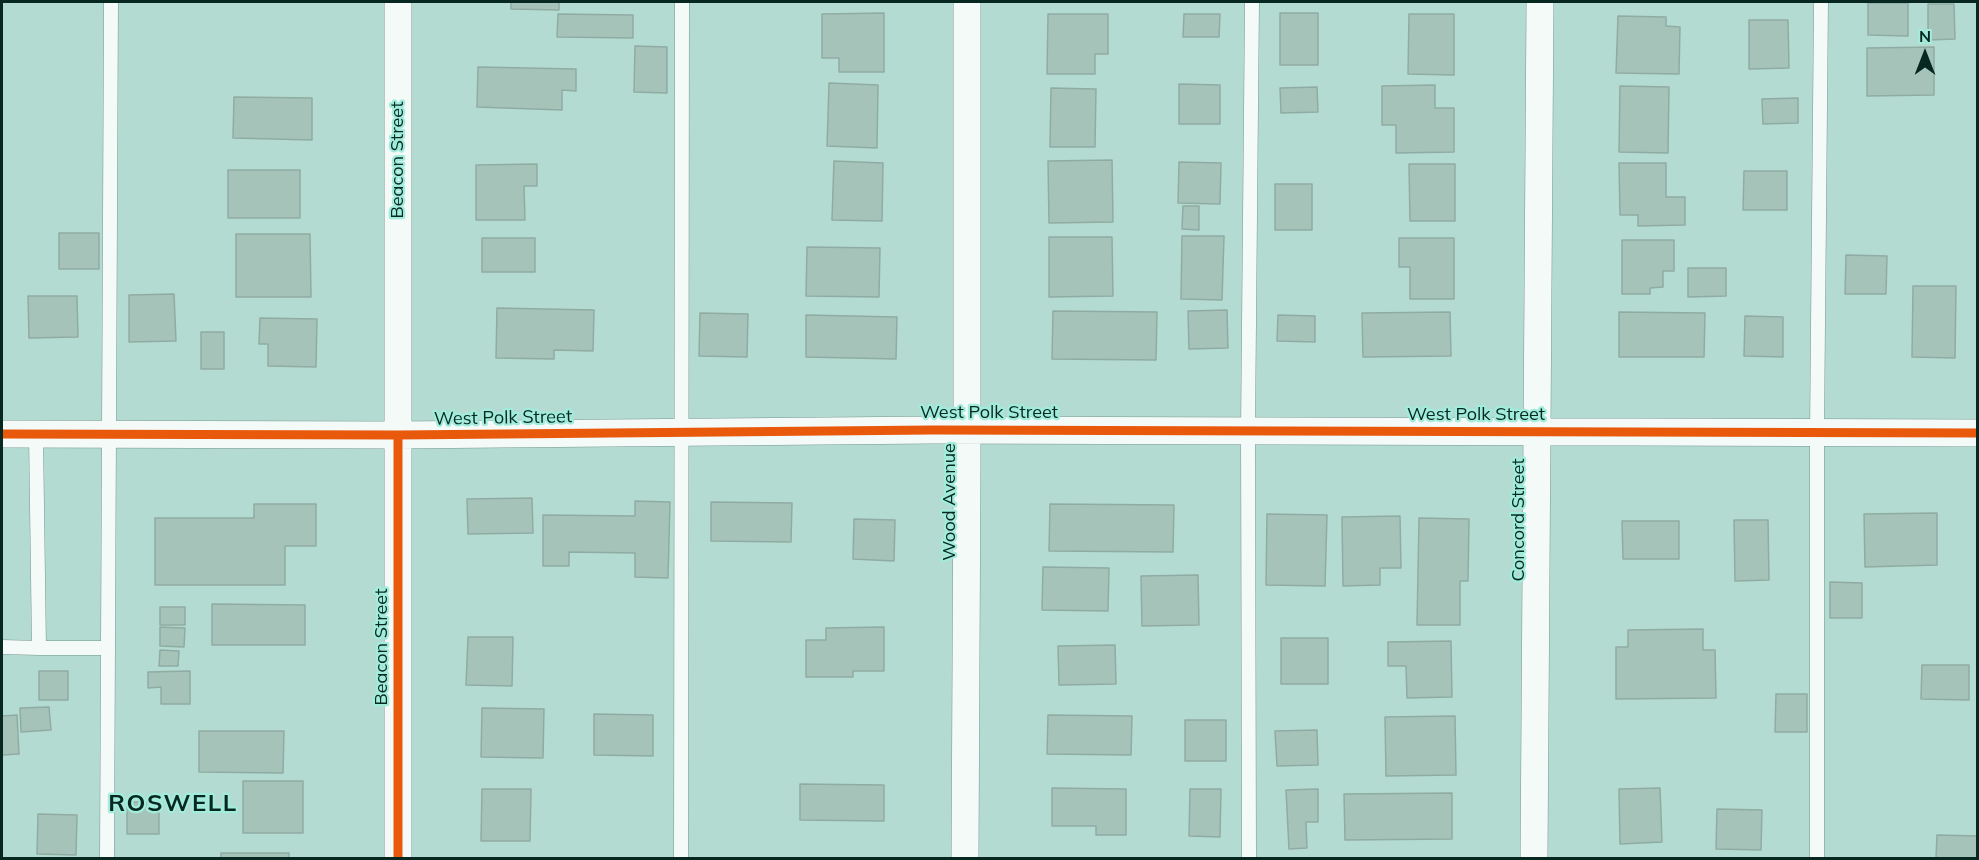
<!DOCTYPE html>
<html>
<head>
<meta charset="utf-8">
<style>
  body { margin:0 }
  #map { position:relative; width:1979px; height:860px; overflow:hidden; background:#b3dbd2; font-family:Mulish,sans-serif }
  canvas { display:block }
  .frame { position:absolute; inset:0; border:3px solid #072721; pointer-events:none }
  .north { position:absolute; left:1895px; top:24px; width:60px; height:60px; -webkit-text-stroke:4px #a2ecdb; paint-order:stroke; rotate:0deg; font-size:16px; font-weight:700; line-height:24px; text-align:center; color:#072721 }
  .north::after { content:''; display:block; margin:auto; width:21px; height:27px; background:#072721; clip-path:polygon(50% 0,100% 100%,50% 72%,0 100%) }
</style>
</head>
<body>
<div id="map">
<canvas width="1979" height="860"></canvas>
<div class="frame"></div>
<div class="north">N</div>
</div>
<script>
const ctx = document.querySelector('canvas').getContext('2d');
ctx.lineJoin = 'round';
function fill(path, color) {
  ctx.fillStyle = color;
  ctx.fill(path, 'evenodd');
}
function stroke(path, color, width, dash) {
  ctx.strokeStyle = color;
  ctx.lineWidth = width;
  ctx.lineCap = dash ? 'butt' : 'round';
  ctx.setLineDash(dash || []);
  ctx.stroke(path);
}
function drawText(font, color, halo, rows, align = 'center') {
  ctx.font = font + ' Mulish,sans-serif';
  ctx.lineWidth = 4.5;
  ctx.setLineDash([]);
  ctx.textBaseline = 'middle';
  ctx.strokeStyle = halo;
  ctx.fillStyle = color;
  for (const [text, x, y, turn = 0] of rows) {
    ctx.save();
    ctx.translate(x, y);
    ctx.rotate((+turn || 0) * Math.PI / 180);
    ctx.textAlign = isNaN(turn) ? turn : align;
    if (halo) ctx.strokeText(text, 0, 0);
    ctx.fillText(text, 0, 0);
    ctx.restore();
  }
}
const building = new Path2D(`
  M511,2H559V10L511,9Z
  M1868,3H1908V36L1868,35Z
  M1928,4H1954L1955,39L1928,40Z
  M884,13V72H839V58H822V14Z
  M1280,13H1318V65H1280Z
  M558,14L633,15V38L557,37Z
  M1048,14H1108V54H1095V74H1047Z
  M1184,14H1220L1219,37H1183Z
  M1409,14H1454V75L1408,74Z
  M1618,16L1666,17V26L1680,27L1679,74L1616,73Z
  M1749,20H1788L1789,68L1749,69Z
  M635,46L667,47V93L634,92Z
  M1934,47V95L1867,96V48Z
  M478,67L576,69V91L562,90V110L477,107Z
  M829,83L878,85L877,148L827,146Z
  M1179,84L1220,85V124H1179Z
  M1435,85V108H1454V152L1396,153V125H1382V86Z
  M1620,86L1669,87L1668,153L1619,152Z
  M1317,87L1318,112L1281,113L1280,88Z
  M1051,88L1096,89L1095,147H1050Z
  M234,97L312,98V140L233,138Z
  M1798,98V123L1763,124L1762,99Z
  M1112,160L1113,222L1049,223L1048,161Z
  M834,161L883,163L882,221L832,220Z
  M1179,162L1221,163L1220,204L1178,203Z
  M1619,163H1666V197H1685V225L1638,226V215H1620Z
  M537,164V186H524L525,220H476V165Z
  M1409,164H1455V221H1410Z
  M228,170H300V218H228Z
  M1744,171H1787V210H1743Z
  M1275,184H1312V230H1275Z
  M1183,206H1199V230L1182,229Z
  M59,233H99V269H59Z
  M236,234H310L311,297H236Z
  M1182,236H1224L1222,300L1181,299Z
  M1049,237H1112L1113,296L1049,297Z
  M482,238H535V272H482Z
  M1399,238H1454V299H1410V267H1399Z
  M1622,240H1674V271H1663V287L1650,288V294H1622Z
  M807,247L880,248L879,297L806,296Z
  M1846,255L1887,256L1886,294H1845Z
  M1688,268H1726V296L1688,297Z
  M1913,286H1956L1955,358L1912,357Z
  M174,294L176,341L129,342V295Z
  M28,296H77L78,337L29,338Z
  M497,308L594,310L593,351L554,350V359L496,358Z
  M1227,310L1228,348L1189,349L1188,311Z
  M1053,311L1157,312L1156,360L1052,359Z
  M1450,312L1451,356L1363,357L1362,313Z
  M1619,312L1705,313L1704,357H1619Z
  M700,313L748,314L747,357L699,356Z
  M806,315L897,317L896,359L806,357Z
  M1278,315L1315,316V342L1277,341Z
  M1745,316L1783,317V357L1744,356Z
  M260,318L317,319L316,367L268,366V344H259Z
  M201,332H224V369H201Z
  M532,498L533,533L468,534L467,499Z
  M635,501L670,502L668,578L635,577V553L569,552V566H543V515L635,516Z
  M711,502L792,503L791,542L711,541Z
  M254,504H316V546H285V585H155V518H254Z
  M1050,504L1174,505L1173,552L1049,551Z
  M1937,513V565L1865,567L1864,514Z
  M1267,514L1327,515L1325,586L1266,585Z
  M1400,516L1401,568H1380V585L1343,586L1342,517Z
  M1419,518L1469,519L1468,581H1460V625H1417Z
  M854,519L895,520L894,561L853,559Z
  M1734,520H1768L1769,580L1735,581Z
  M1622,521H1679V559H1623Z
  M1043,567L1109,568L1108,611L1042,610Z
  M1198,575L1199,625L1142,626L1141,576Z
  M1830,582L1862,583V618H1830Z
  M212,604L305,605V645H212Z
  M160,607H185V625H160Z
  M160,627L185,628L184,647L160,646Z
  M884,627V671H853V677H806V640H826V628Z
  M1703,629V650H1715L1716,698L1616,699V647H1628V630Z
  M468,637H513L512,686L466,685Z
  M1281,638H1328V684H1281Z
  M1451,641L1452,697L1407,698L1406,666H1388V642Z
  M1115,645L1116,684L1059,685L1058,646Z
  M160,650L179,651L178,666H159Z
  M1922,665H1969V700L1921,699Z
  M39,671H68V700H39Z
  M190,671V704H161V687L148,688V672Z
  M1776,694H1807V732H1775Z
  M49,707L51,730L21,732L20,708Z
  M482,708L544,709L543,758L481,757Z
  M594,714L653,715V756L594,755Z
  M17,715L19,754L2,755V716Z
  M1048,715L1132,716L1131,755L1047,754Z
  M1455,716L1456,775L1386,776L1385,717Z
  M1185,720H1226V761H1185Z
  M1317,730L1318,765L1277,766L1275,731Z
  M199,731H284L283,773L199,772Z
  M243,781H303V833H243Z
  M800,784L884,785V821L800,820Z
  M1052,788L1126,789V835H1096V826H1052Z
  M1660,788L1662,842L1620,844L1619,789Z
  M482,789H531L530,841H481Z
  M1190,789H1221L1220,837L1189,836Z
  M1318,789V822H1306L1307,848L1289,849L1286,790Z
  M1452,793V839L1345,840L1344,794Z
  M127,802H159V834H127Z
  M1717,809L1762,810L1761,850L1716,849Z
  M38,814L77,815L76,855L37,854Z
  M1937,835L1978,836V858H1936Z
  M221,853H289V858H221Z`);
fill(building, '#a6c3ba');
stroke(building, '#90aca2', 1.5);
const service = new Path2D(`
  M2,647L39,648L36,435
  M39,648H108
  M107,858L111,2
  M681,858L682,2
  M1249,858L1248,430L1252,2
  M1817,858V432L1821,2`);
const minor = new Path2D(`
  M398,2V858
  M2,434L398,435L933,430L1978,433
  M965,858L967,464V2
  M1534,858L1540,2`);
stroke(service, '#769790', 15);
stroke(minor, '#769790', 28);
stroke(service, '#f4faf8', 14);
stroke(minor, '#f4faf8', 27);
stroke(new Path2D(`
  M2,434L398,435L933,430L1978,433
  M398,435V858`), '#e8590c', 9);
drawText('18px', '#072721', '#a2ecdb', [
  ["Beacon Street",398,160,-90],
  ["West Polk Street",989,413],
  ["West Polk Street",1476,415],
  ["West Polk Street",503,418,-1],
  ["Wood Avenue",950,502,-90],
  ["Concord Street",1519,520,-90],
  ["Beacon Street",382,647,-90]
]);
ctx.letterSpacing = '1.5px';
drawText('bold 24px', '#072721', '#a2ecdb', [
  ["ROSWELL",173,804]
]);
ctx.letterSpacing = '0px';
</script>
</body>
</html>
